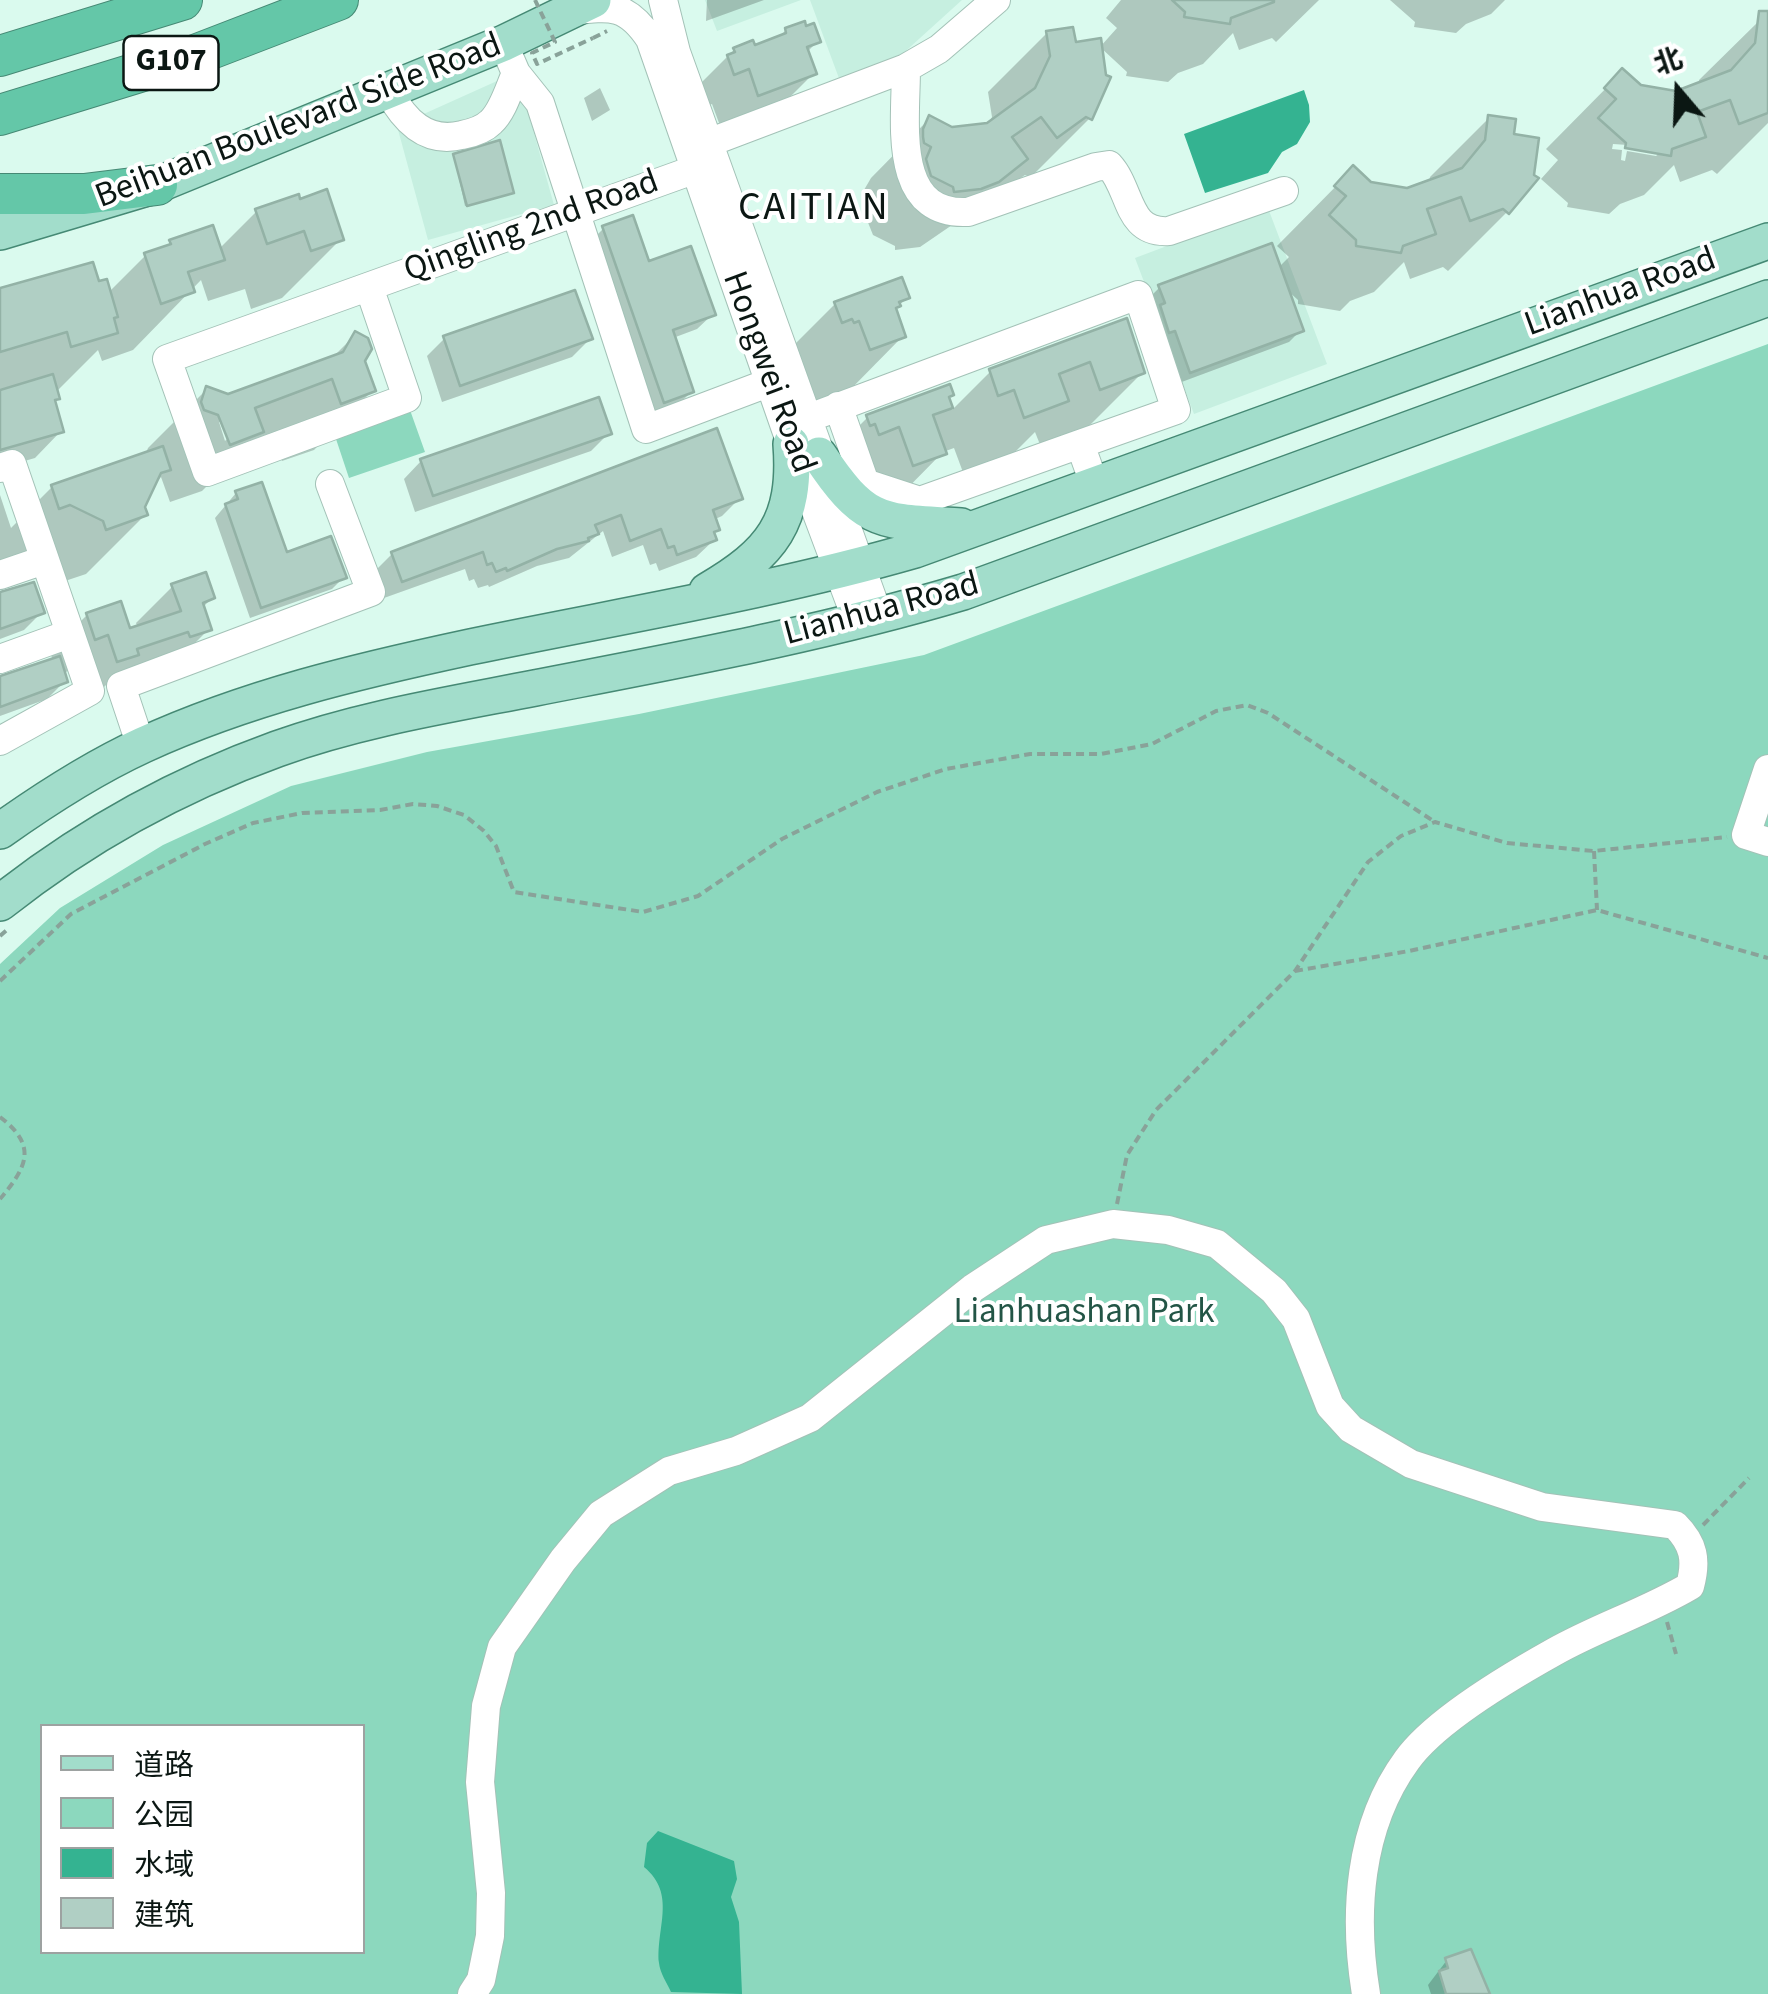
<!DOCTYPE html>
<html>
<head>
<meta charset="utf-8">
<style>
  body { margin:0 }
  #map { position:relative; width:1768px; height:1994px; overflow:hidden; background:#dafaee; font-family:"Source Sans 3","Noto Sans SC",sans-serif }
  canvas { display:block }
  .legend { position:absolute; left:40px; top:1724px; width:325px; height:230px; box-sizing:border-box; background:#fff; border:2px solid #9da2a1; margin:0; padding:12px 18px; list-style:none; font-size:30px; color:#0b1713 }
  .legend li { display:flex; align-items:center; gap:20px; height:50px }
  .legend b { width:50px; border:2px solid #9da2a1 }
  .north { position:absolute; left:1628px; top:40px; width:100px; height:100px; -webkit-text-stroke:8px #fff; paint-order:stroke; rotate:341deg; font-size:28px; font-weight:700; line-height:40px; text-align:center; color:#0b1713 }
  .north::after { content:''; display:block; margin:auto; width:35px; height:45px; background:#0b1713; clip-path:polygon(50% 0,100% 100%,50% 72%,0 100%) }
</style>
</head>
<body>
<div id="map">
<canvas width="1768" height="1994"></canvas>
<ul class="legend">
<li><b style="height:12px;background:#a2ddcb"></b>道路</li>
<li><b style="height:28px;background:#8cd8be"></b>公园</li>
<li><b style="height:28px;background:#34b391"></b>水域</li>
<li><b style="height:28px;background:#b0cfc4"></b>建筑</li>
</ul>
<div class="north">北</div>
</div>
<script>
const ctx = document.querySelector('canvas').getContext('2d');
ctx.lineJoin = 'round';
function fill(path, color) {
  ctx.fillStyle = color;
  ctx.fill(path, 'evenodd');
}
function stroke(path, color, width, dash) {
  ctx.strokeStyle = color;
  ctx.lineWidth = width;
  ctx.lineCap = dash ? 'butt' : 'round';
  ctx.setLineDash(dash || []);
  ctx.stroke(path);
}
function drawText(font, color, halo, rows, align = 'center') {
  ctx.font = font + ' "Source Sans 3",sans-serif';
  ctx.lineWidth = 8;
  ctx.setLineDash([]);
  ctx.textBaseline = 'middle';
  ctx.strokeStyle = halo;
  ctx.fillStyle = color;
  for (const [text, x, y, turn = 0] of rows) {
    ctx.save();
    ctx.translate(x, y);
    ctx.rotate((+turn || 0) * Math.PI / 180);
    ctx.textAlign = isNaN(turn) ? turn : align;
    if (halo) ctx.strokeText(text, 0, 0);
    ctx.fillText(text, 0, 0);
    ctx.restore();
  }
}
fill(new Path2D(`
  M705,0H801L717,31Z
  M810,0H962L898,58L840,81Z
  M517,72L554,205L428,240L397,126Z
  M1268,208L1327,364L1194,414L1135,258Z`), '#c6efe0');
fill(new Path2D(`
  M1768,344V1994H0V964L60,908L163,845L291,786L427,752L639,714L924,655ZM42,1726H362V1952H42Z
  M410,410L425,452L349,478L335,436Z`), '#8cd8be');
fill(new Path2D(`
  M1304,90L1309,105L1310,122L1297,144L1282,152L1268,173L1205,193L1184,134Z
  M658,1831L734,1861L737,1879L731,1897L739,1922L742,1994L671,1992C667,1983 660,1973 659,1963C656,1928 677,1894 644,1867L647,1843Z`), '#34b391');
fill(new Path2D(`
  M707,0H764L706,21Z
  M1121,0H1319L1276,42L1272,38L1239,50L1233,33L1203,64L1178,73L1168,82L1126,76L1127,72L1100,47L1117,28L1106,18Z
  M1390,0H1505L1491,14L1466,24L1456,33L1414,27L1415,22Z
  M1759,21L1768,22V123L1717,174L1712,170L1680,182L1674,165L1644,195L1620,204L1609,214L1567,207L1568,203L1541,179L1558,160L1546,149L1622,72L1640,87L1677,93L1699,85V80ZM1613,144L1628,145L1661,152L1656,156L1627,151L1625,161L1621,160L1622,150L1612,149Z
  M805,29L818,41L806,53L814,73L777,110L722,131L712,104L697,110L698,86L734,50L753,48L777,39L786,30Z
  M1047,33L1090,118L1031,177L1025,175L920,247L895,250V246L873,235L867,220L874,207L865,202L864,190L871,178L930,118L951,129L988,125L992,117L988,92Z
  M600,88L610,110L592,121L584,98Z
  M1489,118L1507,212L1448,271L1443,267L1410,279L1404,262L1374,292L1350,301L1340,311L1298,304V300L1286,289L1301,330L1289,342L1179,383L1148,299L1160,287L1278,268L1289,257L1277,246L1353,169L1370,184L1407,190L1429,182L1430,177Z
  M454,156L511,192L465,206Z
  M257,211L341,239L282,298L251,309L245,289L208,301L201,280L133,350L102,361L98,350L56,392L57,398L53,402L61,431L35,458L0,468V291L97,284L109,292L145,256L163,249L171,242L218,250Z
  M604,228L713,314L697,329L673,338L692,391L676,407L649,417L588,244Z
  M907,298L894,310L903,336L844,396L810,408L776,363L835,304Z
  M1126,321L1143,372L1083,432L1041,447L1035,432L1007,460L964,475L954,448L943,452L884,512L808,477L867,418L952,395L947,399L952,410L990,372Z
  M356,334L373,390L314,450L282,461L273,437L247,446L202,491L170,502L161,477L153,485L142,507L145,515L86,574L47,587L44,580L9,563L0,566V495L11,528L52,487L145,455L148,448L207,389L228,397L332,358ZM223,421L229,437L225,441L219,422Z
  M445,338L590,339L572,357L442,402L427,356Z
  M716,432L740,498L722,516L713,520L714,540L696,557L659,571L656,563L650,565L643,545L612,557L603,531L569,558L537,566L489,587L488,585L478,588L474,579L469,581L465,569L384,598L374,572L392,554Z
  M609,433L591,451L415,512L404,479L421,461Z
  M236,493L285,555L344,577L332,589L250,618L215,518Z
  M173,586L213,597L202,608L209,629L172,666L109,682L100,691L71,670L63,673L65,681L47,699L0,716V677L53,661L50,652L87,615L129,632L138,628L136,623Z
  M0,596L42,612L24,630L0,639Z
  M1447,1960L1488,1994H1431L1428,1985Z`), '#0003');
const building = new Path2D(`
  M1172,0H1274V2L1231,18L1230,24L1184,17L1185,12Z
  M1759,11H1768V113L1739,124L1730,100L1697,112L1706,137L1672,149L1671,156L1625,148L1626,143L1598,118L1616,99L1604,88L1622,68L1641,85L1676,91L1731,70L1755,43Z
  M805,21L806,26L814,23L821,42L807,47L817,74L758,96L749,69L734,75L727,55L735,52L733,48L753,40L755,45L786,33L785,28Z
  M1073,27L1076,42L1101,38L1106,75L1111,77L1092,120L1086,117L1057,138L1041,117L1012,137L1028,159L999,182L981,189L954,192L953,187L931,176L926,159L931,147L924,143L923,137V129L929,115L952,127L987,123L1035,88L1050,56L1046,31Z
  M1488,115L1516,119L1514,134L1539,138L1534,175L1539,178L1509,214L1503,209L1470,221L1461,197L1427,209L1436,234L1403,246L1401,253L1356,246V240L1329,215L1346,196L1334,186L1353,165L1371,182L1407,188L1462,168L1485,140Z
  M500,140L514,193L467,206L453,154Z
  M327,189L344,240L311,251L304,231L267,244L255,209L299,194L300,199Z
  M633,215L649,261L691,246L716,315L673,330L694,392L664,403L602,226Z
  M213,225L225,260L188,272L195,292L161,304L144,253L171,244L169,240Z
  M1272,243L1304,331L1190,373L1175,331L1169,333L1160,305L1165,303L1158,285Z
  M93,262L99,281L107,279L118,317L114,318L118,333L71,347L67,332L0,352V288Z
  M902,277L910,298L899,302L901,306L896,308L906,337L870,350L859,321L854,323L852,319L842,323L834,302Z
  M575,290L593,339L460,386L443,336Z
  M1127,318L1145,373L1100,390L1090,362L1059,374L1069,401L1024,418L1014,390L998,396L989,369Z
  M355,331L368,338L372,349L365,361L376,391L341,404L332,379L255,408L264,432L230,445L218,415L204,410L201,402L206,386L228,394L343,352Z
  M53,374L60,399L55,400L64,432L0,450V390Z
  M950,384L954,395L949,397L953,408L933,415L947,454L913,466L899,427L879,435L875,424L870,426L866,415Z
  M599,397L612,434L433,496L420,459Z
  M717,428L743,499L713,510L720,530L714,532L717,540L677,555L674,546L668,548L661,529L630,541L621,515L595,525L599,534L588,538L589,541L557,549L507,571L506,568L496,572L492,563L487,565L483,552L402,582L391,552Z
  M163,446L171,470L161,473L145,507L148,515L106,530L103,521L70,505L59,509L51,485Z
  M262,482L287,552L331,536L347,578L261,608L225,504L238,499L235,491Z
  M206,572L215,598L203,603L212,630L190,637L188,632L137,649L139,655L117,662L108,635L95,640L86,613L121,601L130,628L181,611L171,584Z
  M34,582L45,613L0,629V592Z
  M60,656L68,682L0,707V676Z
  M1471,1949L1490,1994H1446L1439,1971L1448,1968L1445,1958Z`);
fill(building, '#b0cfc4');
stroke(building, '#93b2a6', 2.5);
const minor = new Path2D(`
  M663,0L676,52L879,617
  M572,11C611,6 627,4 650,39L791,444L858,623
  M906,68C906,122 891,216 968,212L1096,167L1109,165C1132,190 1126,234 1169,231L1284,191
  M516,73L540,103L646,429L784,377
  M389,92C404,120 426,144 462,135C472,133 484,129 491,122C503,111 509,89 516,73L510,59
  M708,143L906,68L939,49L996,0
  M369,287L407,398L207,472L167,359L696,169
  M838,406L865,483L920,501L1080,444
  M806,419L1138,295L1176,410L1080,444L1095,486
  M0,468L12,464L90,691L0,741
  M0,575L44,560
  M0,659L69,634
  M141,746L121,686L371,592L330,484
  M1768,769L1746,835L1768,842
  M472,1994L481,1980L490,1936L491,1893L480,1782L486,1706L502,1647L563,1560L601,1514L669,1471L736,1451L810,1418L973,1288L1046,1240L1113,1224L1168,1230L1217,1244L1274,1291L1296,1319L1330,1406L1351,1429L1411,1464L1542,1507L1675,1525C1694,1544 1697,1560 1690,1586C1646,1612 1598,1627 1554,1652C1511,1676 1435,1721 1407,1760C1358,1827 1353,1915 1366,1994`);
const major = new Path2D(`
  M0,232L157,185L504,43L593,0
  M819,455C866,526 881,521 961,526
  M707,591C772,553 797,522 791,444
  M0,831C45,799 93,768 143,745C248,697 358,671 470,647C619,616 769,592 915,550L1768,241
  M0,903C83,837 177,785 277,749C360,719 448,705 535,688C679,660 822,634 963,592L1768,298`);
const highway = new Path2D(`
  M0,56L182,0
  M0,115L195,55L338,0
  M0,194H84L157,185`);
stroke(minor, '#a3c2b7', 30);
stroke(major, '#458974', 38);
stroke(highway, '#458974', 42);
stroke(new Path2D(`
  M593,38L607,31
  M1594,851L1597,910
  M0,936L9,928
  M1295,971L1409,951L1597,910L1768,958
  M0,981L71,914L205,844L253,823L302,813L380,810L413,804L437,806L464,815L484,831L496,846L514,892L643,912L698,896L782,839L877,792L946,769L1030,754H1101L1152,744L1216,711L1247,705L1268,713L1435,822
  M0,1117C38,1146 27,1167 0,1199
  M1117,1204L1127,1155L1156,1110L1295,971L1368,862L1401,836L1435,822L1507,843L1594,851L1727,837
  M1703,1525L1749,1478
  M1667,1622L1676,1654`), '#89a299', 4, [8, 5]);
stroke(minor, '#fff', 28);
stroke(major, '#a2ddcb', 35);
stroke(highway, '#64c7a8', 40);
stroke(new Path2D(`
  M535,0L555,42L532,53L537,64L593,38`), '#89a299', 4, [8, 5]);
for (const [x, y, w] of [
  [171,63,95]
]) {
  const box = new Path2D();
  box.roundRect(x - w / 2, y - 27, w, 54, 8);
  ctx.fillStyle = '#fff';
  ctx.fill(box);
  stroke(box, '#0b1713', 2.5);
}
drawText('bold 32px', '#0b1713', null, [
  ["G107",171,63]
]);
drawText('35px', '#0b1713', '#fff', [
  ["Beihuan Boulevard Side Road",299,123,-21],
  ["Qingling 2nd Road",532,228,-20],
  ["Lianhua Road",1621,294,-20],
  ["Hongwei Road",767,373,70],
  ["Lianhua Road",882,611,-15]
]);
drawText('35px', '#235546', '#fff', [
  ["Lianhuashan Park",1084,1314]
]);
ctx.letterSpacing = '2.5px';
drawText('40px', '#0b1713', '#fff', [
  ["CAITIAN",814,210]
]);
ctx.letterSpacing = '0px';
</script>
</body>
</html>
